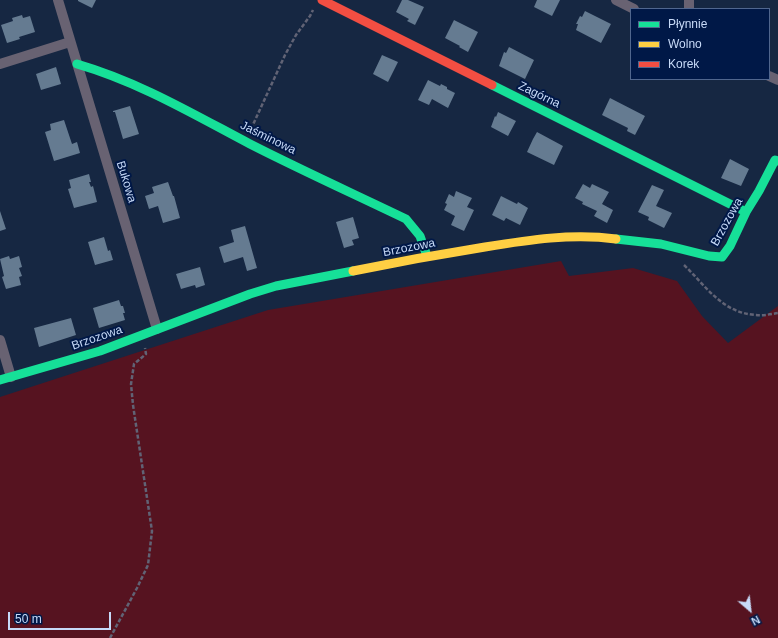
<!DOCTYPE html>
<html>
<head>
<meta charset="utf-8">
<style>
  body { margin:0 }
  #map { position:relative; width:778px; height:638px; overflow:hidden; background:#162742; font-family:Arial,sans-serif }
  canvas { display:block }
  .legend { position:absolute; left:630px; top:8px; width:140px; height:72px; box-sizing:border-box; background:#001847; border:1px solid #50668e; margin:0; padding:5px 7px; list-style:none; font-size:12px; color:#c7daf8 }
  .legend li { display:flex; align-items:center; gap:8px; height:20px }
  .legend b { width:20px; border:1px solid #50668e }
  .north { position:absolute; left:730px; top:590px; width:40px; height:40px; -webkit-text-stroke:3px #001847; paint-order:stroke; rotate:152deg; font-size:11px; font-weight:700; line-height:16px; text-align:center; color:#c7daf8 }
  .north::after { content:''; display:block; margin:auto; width:14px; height:18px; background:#c7daf8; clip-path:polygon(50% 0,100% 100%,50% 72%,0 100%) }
  .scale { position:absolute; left:8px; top:612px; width:103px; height:18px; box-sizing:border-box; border:2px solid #c7daf8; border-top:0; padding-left:5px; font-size:12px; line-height:14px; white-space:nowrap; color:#c7daf8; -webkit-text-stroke:3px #001847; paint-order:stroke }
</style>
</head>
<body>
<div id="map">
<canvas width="778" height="638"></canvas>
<ul class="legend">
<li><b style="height:5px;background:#16e098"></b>Płynnie</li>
<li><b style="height:5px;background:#ffcf43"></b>Wolno</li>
<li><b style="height:5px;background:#f24e42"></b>Korek</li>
</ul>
<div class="north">N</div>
<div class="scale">50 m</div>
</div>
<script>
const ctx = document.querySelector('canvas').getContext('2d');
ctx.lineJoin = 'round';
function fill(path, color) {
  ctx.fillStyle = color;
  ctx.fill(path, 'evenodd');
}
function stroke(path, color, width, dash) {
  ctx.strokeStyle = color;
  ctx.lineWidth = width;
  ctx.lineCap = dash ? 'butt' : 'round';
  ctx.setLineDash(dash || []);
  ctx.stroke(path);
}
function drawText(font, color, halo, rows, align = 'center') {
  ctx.font = font + ' Arial,sans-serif';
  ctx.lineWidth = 4;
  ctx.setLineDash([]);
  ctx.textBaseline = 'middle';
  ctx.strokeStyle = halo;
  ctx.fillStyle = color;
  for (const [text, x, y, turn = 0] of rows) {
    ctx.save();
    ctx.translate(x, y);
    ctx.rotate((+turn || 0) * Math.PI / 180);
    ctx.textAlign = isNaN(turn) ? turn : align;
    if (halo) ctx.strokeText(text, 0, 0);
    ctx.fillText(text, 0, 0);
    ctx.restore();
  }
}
fill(new Path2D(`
  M561,261L569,276L633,268L677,281L702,316L728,343L778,306V638H0V397L268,310Z`), '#561320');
fill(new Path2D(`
  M78,0H96L92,8L78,1Z
  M402,0H408L424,7L415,25L407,21L409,19L396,12Z
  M537,0H560L552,16L534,7Z
  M585,11L611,24L601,43L576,30L578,24H576L580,16L582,17Z
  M22,15L23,18L30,16L35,32L19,37L20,39L7,43L1,25L13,21L12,18Z
  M454,20L478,32L468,52L459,47L460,46L445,38Z
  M509,47L534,60L525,79L499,66L504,52L506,53Z
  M382,55L398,62L388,82L373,74Z
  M56,67L61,84L41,90L36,74Z
  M428,80L440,86L441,84L447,87V89L455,93L448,108L432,99L429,105L418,100Z
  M610,98L645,116L635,135L627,131L628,128L602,115Z
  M130,106L139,134L123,139L115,112H113V111Z
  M498,112L516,121L508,136L491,127L495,116L496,117Z
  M64,120L72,144L77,142L80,153L54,161L45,132L51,130L50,124Z
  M537,132L563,146L554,165L527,152L533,139Z
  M730,159L749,169L741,186L721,178Z
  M89,174L91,182H89L91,187L93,186L97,202L74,208L68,189L71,188L69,180Z
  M168,182L173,196H174L180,218L163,223L158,206L149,209L145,196L154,193L152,187Z
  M583,184L590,188L592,184L609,192L602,204L613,210L607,223L594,216L597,211L582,204L583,202L575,198Z
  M652,185L664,190L656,206L672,213L664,228L648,220L649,217L638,212Z
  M456,191L472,198L467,207L474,210L464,231L451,225L455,216L444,210L447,204L445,203L449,194L454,197Z
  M501,196L517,204L518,202L528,208L520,225L506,218L504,221L492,215Z
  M0,211L6,229L0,231Z
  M353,217L359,238L352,240L354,245L344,248L336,222Z
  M245,226L257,268L247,271L243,257L224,263L219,247L234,242L231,230Z
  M104,237L108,251L110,250L113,260L95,265L88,242Z
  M9,256L10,259L19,256L22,267L19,268L22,276L19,277L21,285L6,289L2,277L4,276L0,259Z
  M200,267L205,285L196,288L195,285L181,289L176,274Z
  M119,300L121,306H123L125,313H123L125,320L99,328L93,308Z
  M71,318L76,335L39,347L34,328Z`), '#657b91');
stroke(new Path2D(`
  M251,129L285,55L296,35L310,16L313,10
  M684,265C706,286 722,313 756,315C763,316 771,314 778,313
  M110,638L137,588L148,565L152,531L133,405L131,384L134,364L146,354L145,348`), '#616375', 2.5, [4, 2]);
stroke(new Path2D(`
  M58,0L157,329
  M616,0L634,9
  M689,0V9
  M0,64L70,42
  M769,76L778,80
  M0,340L11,377`), '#686272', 10);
stroke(new Path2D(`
  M77,64C139,82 193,114 250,144C301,170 354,194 406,219L420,236L427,256
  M492,85L746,212
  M616,239L661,244L709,256L722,257L730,246L746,212L759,191L775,160L778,161
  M0,380L100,351L250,294L276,286L353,271`), '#16e098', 9);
stroke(new Path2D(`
  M353,271C397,262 441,254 485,247C528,240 572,233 616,239`), '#ffcf43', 9);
stroke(new Path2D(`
  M322,0L492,85`), '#f24e42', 9);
drawText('12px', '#c7daf8', '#001847', [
  ["Zagórna",539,95,26],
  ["Jaśminowa",268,138,26],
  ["Bukowa",126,182,73],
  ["Brzozowa",727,222,-61],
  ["Brzozowa",409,248,-11],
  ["Brzozowa",97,338,-19]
]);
</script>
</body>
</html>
